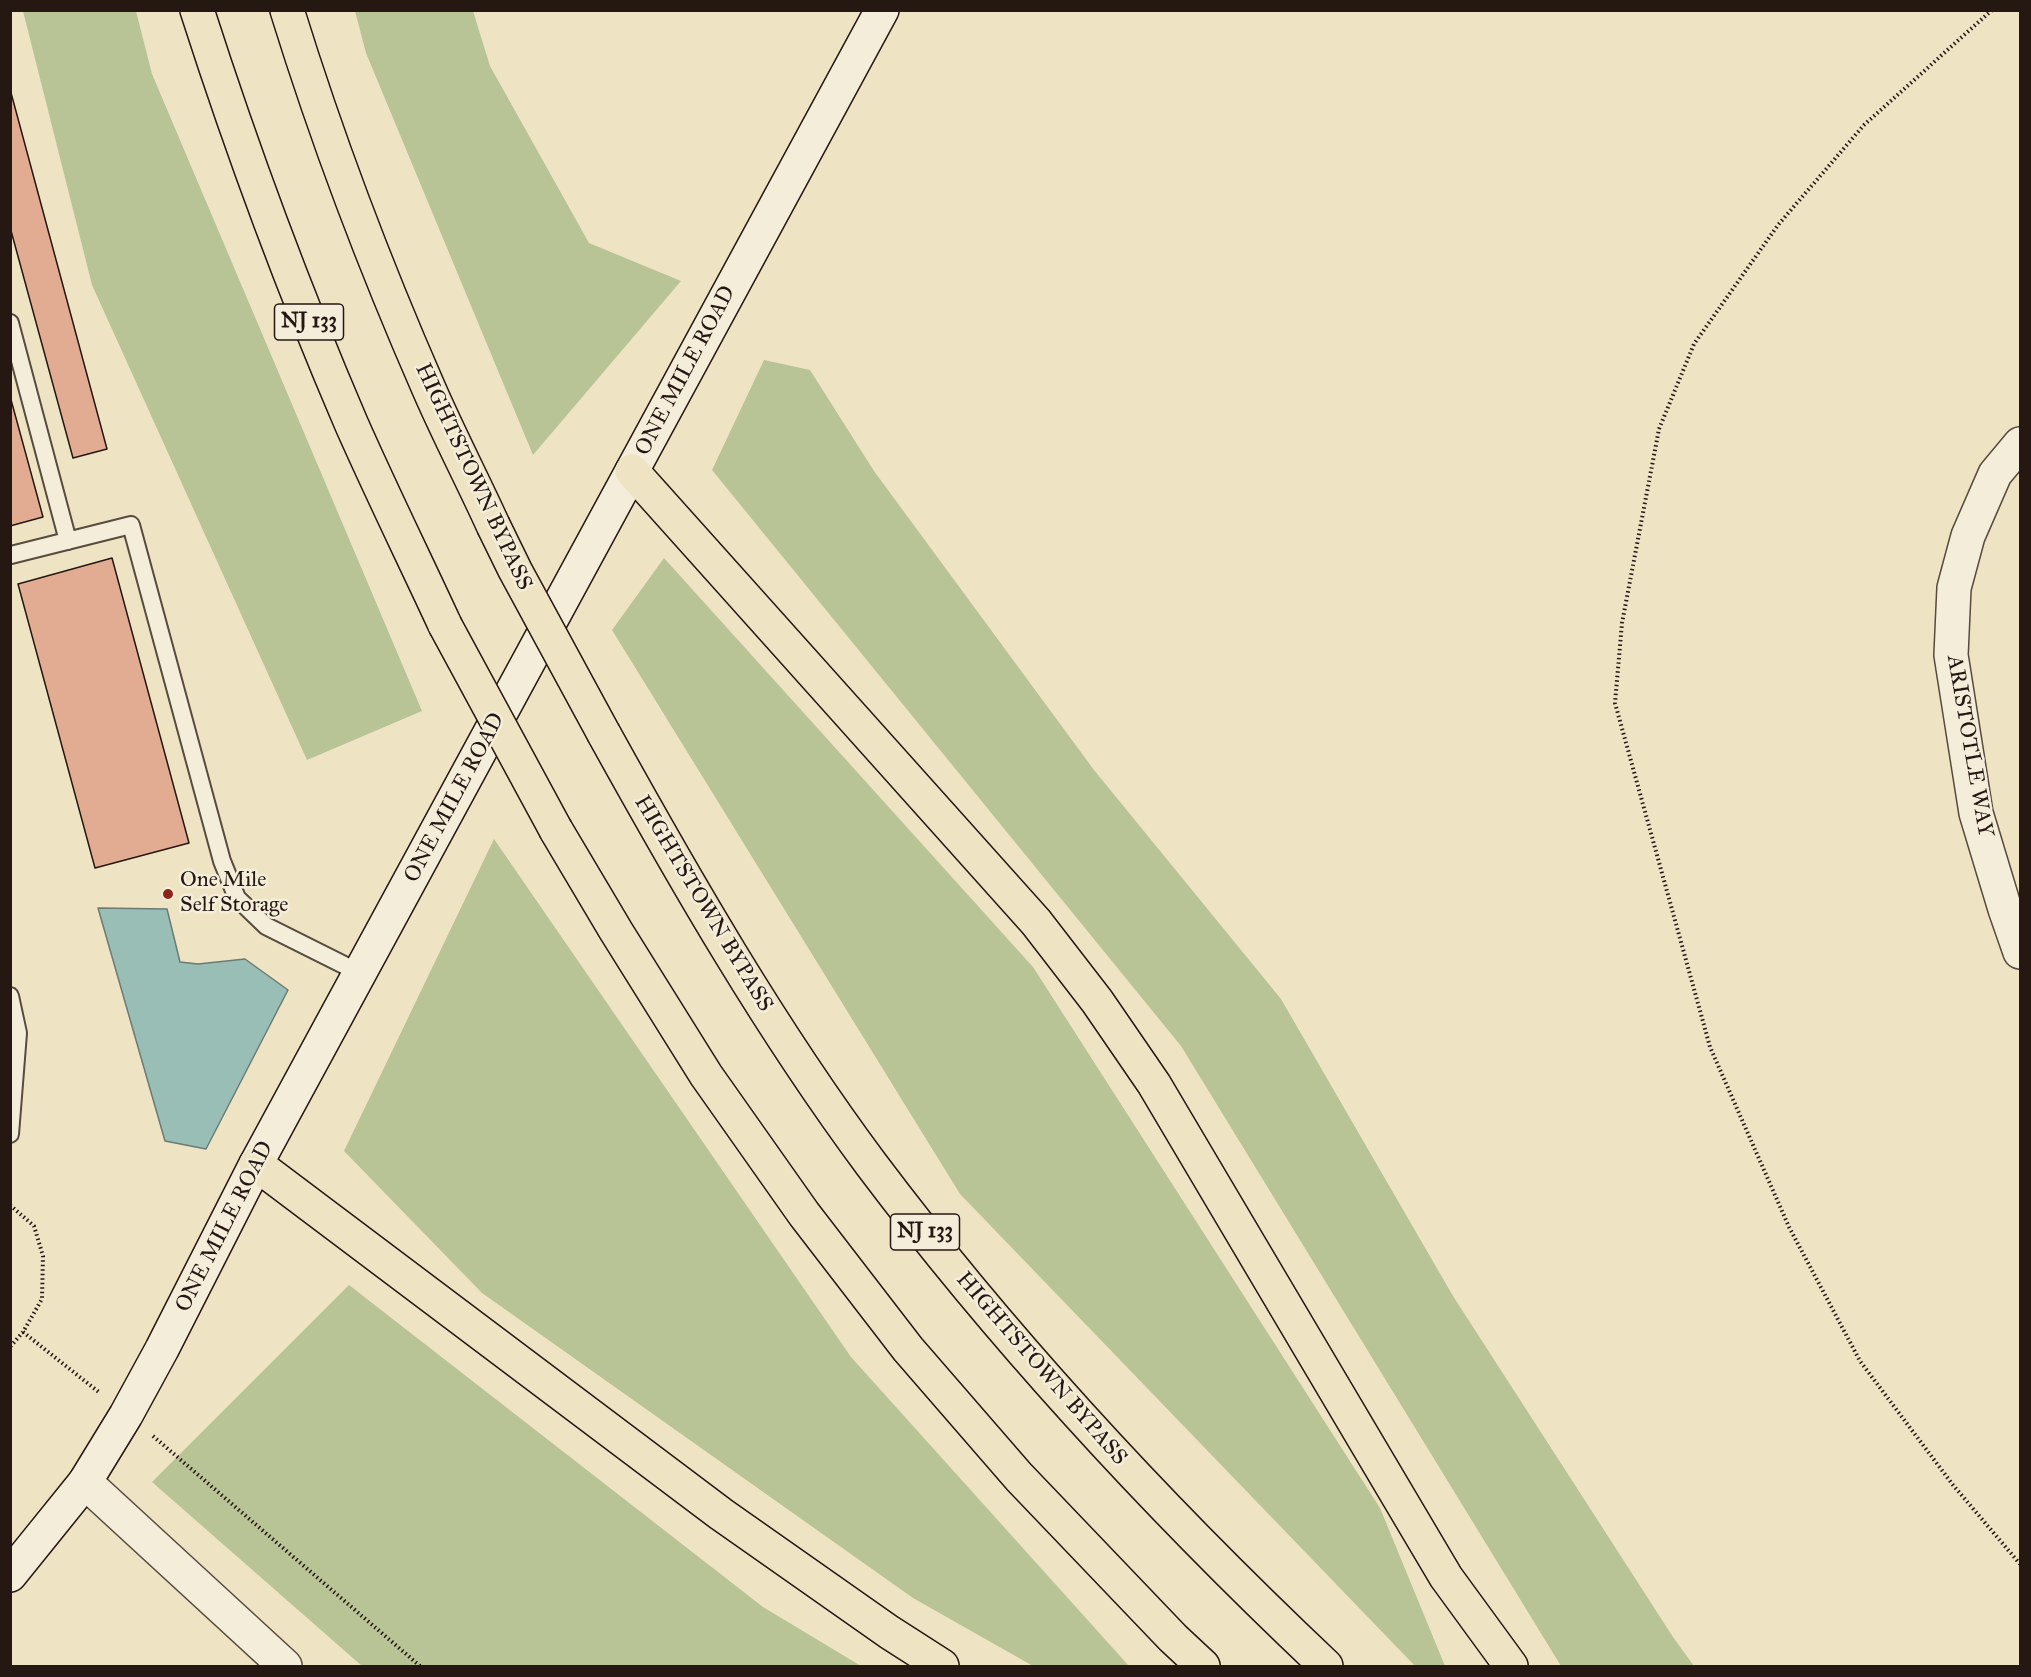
<!DOCTYPE html>
<html>
<head>
<meta charset="utf-8">
<style>
  body { margin:0 }
  #map { position:relative; width:2031px; height:1677px; overflow:hidden; background:#eee4c4; font-family:"IM FELL Great Primer",serif }
  canvas { display:block }
  .frame { position:absolute; inset:0; border:12px solid #251712; pointer-events:none }
</style>
</head>
<body>
<div id="map">
<canvas width="2031" height="1677"></canvas>
<div class="frame"></div>
</div>
<script>
const ctx = document.querySelector('canvas').getContext('2d');
ctx.lineJoin = 'round';
function fill(path, color) {
  ctx.fillStyle = color;
  ctx.fill(path, 'evenodd');
}
function stroke(path, color, width, dash) {
  ctx.strokeStyle = color;
  ctx.lineWidth = width;
  ctx.lineCap = dash ? 'butt' : 'round';
  ctx.setLineDash(dash || []);
  ctx.stroke(path);
}
function drawText(font, color, halo, rows, align = 'center') {
  ctx.font = font + ' "IM FELL Great Primer",serif';
  ctx.lineWidth = 5;
  ctx.setLineDash([]);
  ctx.textBaseline = 'middle';
  ctx.strokeStyle = halo;
  ctx.fillStyle = color;
  for (const [text, x, y, turn = 0] of rows) {
    ctx.save();
    ctx.translate(x, y);
    ctx.rotate((+turn || 0) * Math.PI / 180);
    ctx.textAlign = isNaN(turn) ? turn : align;
    if (halo) ctx.strokeText(text, 0, 0);
    ctx.fillText(text, 0, 0);
    ctx.restore();
  }
}
fill(new Path2D(`
  M23,11H136L152,74L422,711L307,760L92,285Z
  M355,11H473L490,66L589,243L681,281L533,455L366,53Z
  M764,360L810,370L874,471L1094,770L1281,999L1453,1296L1673,1637L1694,1666H1561L1181,1046L712,470Z
  M664,558L1033,967L1380,1508L1445,1666H1415L960,1194L612,630Z
  M494,839L851,1357L1129,1666H1033L913,1598L482,1293L344,1151Z
  M349,1285L763,1607L861,1666H362L152,1482Z`), '#b8c495');
const water = new Path2D(`
  M98,908L167,909L180,962L198,964L245,959L288,990L206,1149L165,1141Z`);
fill(water, '#99beb6');
stroke(water, '#6b7b74', 1.5);
const building = new Path2D(`
  M10,89L107,449L73,458L10,227Z
  M10,396L43,517L10,526Z
  M112,558L189,843L95,868L18,584Z`);
fill(building, '#e1ac92');
stroke(building, '#251712', 1.5);
const lane = new Path2D(`
  M10,323L68,541
  M11,555L131,525L222,861L237,898L266,926L360,973
  M10,996L18,1033L10,1134`);
const street = new Path2D(`
  M2020,444L1995,474L1968,536L1954,588L1951,655L1976,813L2005,909L2020,952
  M85,1482L285,1666`);
const secondary = new Path2D(`
  M10,1575L85,1482L126,1415L162,1349L256,1164L882,10`);
const highway = new Path2D(`
  M197,10C242,150 293,288 351,423C381,491 414,558 445,625
  M287,10C327,139 375,266 429,389C449,435 472,479 493,525
  M632,471L1036,922L1097,1001L1154,1084L1446,1577L1511,1666
  M604,734C686,882 770,1028 871,1164C1007,1345 1162,1511 1326,1666
  M556,830L616,931L706,1075L804,1214L908,1349L1019,1477L1173,1638L1203,1666
  M256,1164L721,1514L889,1632L942,1666`);
stroke(lane, '#574a3e', 20);
stroke(street, '#574a3e', 36);
stroke(secondary, '#251712', 36);
stroke(highway, '#251712', 36);
stroke(new Path2D(`
  M1992,10L1864,125L1778,225L1694,344L1659,429L1622,623L1615,703L1710,1047L1789,1227L1860,1361L1953,1485L2020,1564
  M10,1205L34,1226L43,1256L42,1299L23,1332L10,1347
  M23,1332L100,1393
  M153,1436L420,1666`), '#251712', 4, [1.5, 3]);
stroke(lane, '#f4edd9', 16);
stroke(street, '#f4edd9', 33);
stroke(secondary, '#f4edd9', 33);
stroke(highway, '#eee4c4', 33);
const highwayBridge = new Path2D(`
  M493,525L515,570L604,734
  M445,625L556,830`);
stroke(highwayBridge, '#251712', 36, []);
stroke(highwayBridge, '#eee4c4', 33);
for (const [x, y, r, color] of [
  [168,894,6,"#8f2418"]
]) {
  const dot = new Path2D();
  dot.arc(x, y, r, 0, 2 * Math.PI);
  ctx.fillStyle = color;
  ctx.fill(dot);
  stroke(dot, '#f4edd9', 2);
}
for (const [x, y, w] of [
  [309,322,69],
  [925,1232,69]
]) {
  const box = new Path2D();
  box.roundRect(x - w / 2, y - 18, w, 36, 4.5);
  ctx.fillStyle = '#f4edd9';
  ctx.fill(box);
  stroke(box, '#251712', 1.5);
}
drawText('bold 21px', '#251712', null, [
  ["NJ 133",309,322],
  ["NJ 133",925,1232]
]);
drawText('22px', '#251712', '#f4edd9', [
  ["ONE MILE ROAD",686,371,-62],
  ["HIGHTSTOWN BYPASS",473,477,65],
  ["ARISTOTLE WAY",1969,746,80],
  ["ONE MILE ROAD",455,798,-62],
  ["HIGHTSTOWN BYPASS",703,904,59],
  ["ONE MILE ROAD",225,1227,-63],
  ["HIGHTSTOWN BYPASS",1041,1369,49]
]);
drawText('22px', '#251712', '#f4edd9', [
  ["One Mile",180,881],
  ["Self Storage",180,906]
], 'left');
</script>
</body>
</html>
